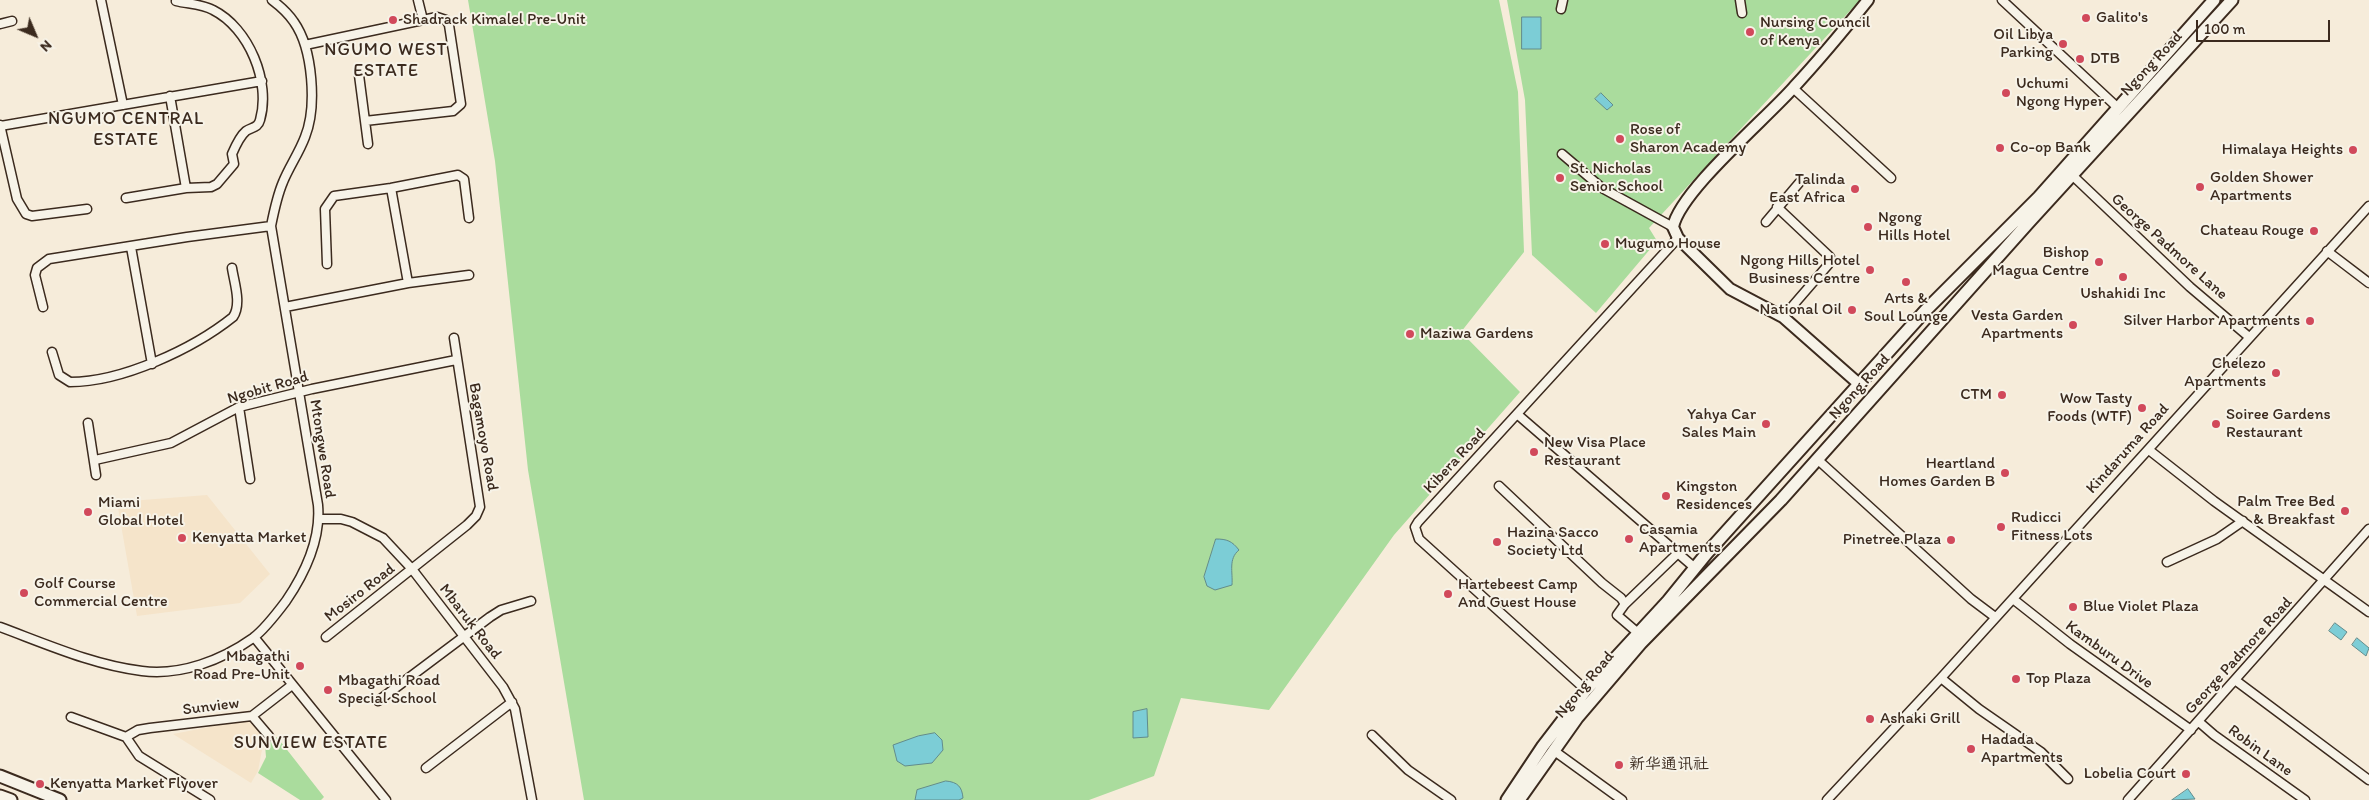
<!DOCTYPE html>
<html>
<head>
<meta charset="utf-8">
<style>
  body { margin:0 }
  #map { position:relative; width:2369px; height:800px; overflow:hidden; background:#f6ecda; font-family:Itim,sans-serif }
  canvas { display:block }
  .north { position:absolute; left:10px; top:10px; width:50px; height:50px; -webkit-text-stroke:4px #f7f3e8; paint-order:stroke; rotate:135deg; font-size:14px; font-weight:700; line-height:20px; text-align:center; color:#3b2a1e }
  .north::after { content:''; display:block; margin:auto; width:18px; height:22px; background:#3b2a1e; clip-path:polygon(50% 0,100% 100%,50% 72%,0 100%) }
  .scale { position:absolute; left:2196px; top:20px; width:134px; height:22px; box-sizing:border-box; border:2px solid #3b2a1e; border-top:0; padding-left:6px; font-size:15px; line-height:18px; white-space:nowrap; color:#3b2a1e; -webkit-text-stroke:4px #f7f3e8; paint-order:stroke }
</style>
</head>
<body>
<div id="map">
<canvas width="2369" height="800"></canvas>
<div class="north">N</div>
<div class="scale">100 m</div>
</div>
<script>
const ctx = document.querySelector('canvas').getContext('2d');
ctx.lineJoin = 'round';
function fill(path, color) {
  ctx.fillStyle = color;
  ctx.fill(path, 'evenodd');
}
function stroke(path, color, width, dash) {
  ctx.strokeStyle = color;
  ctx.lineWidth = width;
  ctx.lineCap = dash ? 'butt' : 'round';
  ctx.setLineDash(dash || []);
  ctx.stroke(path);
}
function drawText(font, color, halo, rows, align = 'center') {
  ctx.font = font + ' Itim,"LXGW WenKai TC",sans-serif';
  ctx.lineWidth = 4;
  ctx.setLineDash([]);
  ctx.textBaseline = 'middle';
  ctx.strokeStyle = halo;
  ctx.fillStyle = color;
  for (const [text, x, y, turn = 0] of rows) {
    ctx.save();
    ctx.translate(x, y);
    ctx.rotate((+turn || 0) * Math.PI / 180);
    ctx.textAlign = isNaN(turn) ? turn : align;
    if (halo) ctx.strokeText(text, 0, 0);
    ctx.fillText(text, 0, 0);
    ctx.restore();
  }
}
fill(new Path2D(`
  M207,495L270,574L240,603L137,616L117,502Z
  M251,719L265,734L258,771L251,783L173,734Z`), '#f5e4ca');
fill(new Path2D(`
  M468,0H1499L1518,92L1524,252L1461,332L1520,392L1394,535L1269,710L1181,698L1154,776L1089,800H584L528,470L495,161Z
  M1507,0H1860L1649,228L1657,241L1596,313L1532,255L1525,100Z
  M277,737L324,797L321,800H300L258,773L266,757L265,745Z`), '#aadc9d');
const water = new Path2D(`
  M1522,17H1541V49H1522Z
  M1601,93L1613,105L1607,110L1595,99Z
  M1216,539C1227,539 1232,541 1239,550C1228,559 1233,572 1232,585L1215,590L1207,586L1204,577Z
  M2335,623L2347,632L2341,640L2329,631Z
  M2357,638L2369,648L2366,656L2352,645Z
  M1147,709L1148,737L1133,738V712Z
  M935,733L942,740L943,750L932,763L905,766L897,761L893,745L918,736Z
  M946,781C958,782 962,787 963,798L959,800H915L917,790Z
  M2188,789L2195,799L2172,800Z`);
fill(water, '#7ccdd6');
stroke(water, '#628c8c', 1);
const minor = new Path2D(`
  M101,0L123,105
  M418,0L423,20
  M1740,0L1742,13
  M2002,0L2117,107
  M1561,9L1563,0
  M0,24L12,21
  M305,45L437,17L446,20L449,25L461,104L453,111L365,121L359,75
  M1793,88L1891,178
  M170,96L186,188
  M365,121L368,144
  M0,125L17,199L26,214L32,216L87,209
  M0,126L262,81
  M1562,154L1602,188L1673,227
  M2072,175L2190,287L2249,337
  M391,188L408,283
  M126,198L186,188L211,187L217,184L234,164L232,154C235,147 240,136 246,131C252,127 258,128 260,120C271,82 249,28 213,10C202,4 188,4 176,1
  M1777,207L1830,257L1828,265L1783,317
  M1766,222L1799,183
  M131,247L152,364
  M2327,251L2369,283
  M327,264L325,209L334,196L391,188L458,175L464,179L469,218
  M43,307L35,275L37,268L49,259L187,237L271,226
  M285,307L408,283L469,275
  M52,352L59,375L70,382C122,382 193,349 233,317C242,304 234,282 232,268
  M239,407L250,479
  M1517,414L1695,568
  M88,423L96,475
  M2149,450L2214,501L2369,612
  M1817,459L1971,599L1995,617
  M95,460L171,443L239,407L312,389L456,360
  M1499,486L1602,583L1621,598L1625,604L1617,615L1638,633
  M319,519H341L352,522L383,538L412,569L503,687L515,709L532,800
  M2167,562L2217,539L2243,521
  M2013,599L2070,644L2191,730
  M1625,604L1678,553
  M0,627C46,644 93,665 142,671C181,676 222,660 253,638C265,629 277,613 286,601C305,573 321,539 318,505L271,226C274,211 277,196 283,182C289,167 299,153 305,137C317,107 313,49 294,22C288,13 280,6 272,0
  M254,637L386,800
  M326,637L467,525L476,516L480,507L454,338
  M1941,678L1979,709L2041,752L2068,779
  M2235,680L2369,780
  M1586,690L1419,539L1415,527L1418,522L1678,238
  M378,701L490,617L501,610L531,601
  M252,716L269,736
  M71,717L126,737
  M2199,722L2214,735L2305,800
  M1372,735L1408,770L1451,800
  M1553,750L1622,800
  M426,768L512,702
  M210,800L139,756L126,737L138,730L150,728L252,716L292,685
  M1827,800L1941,678L2369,206
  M2128,800L2369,529`);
const tertiary = new Path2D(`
  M1859,384L1783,317L1730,289L1678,238L1673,227C1680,191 1767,118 1794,87C1820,59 1844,30 1868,0`);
const secondary = new Path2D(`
  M0,776L60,800
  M0,796L11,800
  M1507,800L1543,746L1586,690L1668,601L1707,553L1925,311L2039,197L2214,0
  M1519,800L1577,718L1641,643L1781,500L2029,222L2232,0`);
stroke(minor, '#3b2a1e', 11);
stroke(tertiary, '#3b2a1e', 14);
stroke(secondary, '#3b2a1e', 15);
stroke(minor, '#f7f3e8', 8);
stroke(tertiary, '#f7f3e8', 10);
stroke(secondary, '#f7f3e8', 11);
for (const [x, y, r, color] of [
  [2086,18,5,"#d1495b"],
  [393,20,5,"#d1495b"],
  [1750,32,5,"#d1495b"],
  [2063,44,5,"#d1495b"],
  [2080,59,5,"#d1495b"],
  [2006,93,5,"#d1495b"],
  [1620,139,5,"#d1495b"],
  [2000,148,5,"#d1495b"],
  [2353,150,5,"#d1495b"],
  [1560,178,5,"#d1495b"],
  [2200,187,5,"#d1495b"],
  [1855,189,5,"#d1495b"],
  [1868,227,5,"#d1495b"],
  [2314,231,5,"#d1495b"],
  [1605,244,5,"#d1495b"],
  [2099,262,5,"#d1495b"],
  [1870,270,5,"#d1495b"],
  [2123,277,5,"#d1495b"],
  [1906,282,5,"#d1495b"],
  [1852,310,5,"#d1495b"],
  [2310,321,5,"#d1495b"],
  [2073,325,5,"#d1495b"],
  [1410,334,5,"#d1495b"],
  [2276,373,5,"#d1495b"],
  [2002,395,5,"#d1495b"],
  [2142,408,5,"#d1495b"],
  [1766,424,5,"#d1495b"],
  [2216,424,5,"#d1495b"],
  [1534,452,5,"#d1495b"],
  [2005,473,5,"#d1495b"],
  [1666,496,5,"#d1495b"],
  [2345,511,5,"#d1495b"],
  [88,512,5,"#d1495b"],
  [2001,527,5,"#d1495b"],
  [182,538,5,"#d1495b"],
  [1629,539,5,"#d1495b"],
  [1951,540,5,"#d1495b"],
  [1497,542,5,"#d1495b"],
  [24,593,5,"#d1495b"],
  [1448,594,5,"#d1495b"],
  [2073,607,5,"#d1495b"],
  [300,666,5,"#d1495b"],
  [2016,679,5,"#d1495b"],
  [328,690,5,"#d1495b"],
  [1870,719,5,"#d1495b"],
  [1971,749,5,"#d1495b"],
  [1619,765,5,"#d1495b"],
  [2186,774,5,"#d1495b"],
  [40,784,5,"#d1495b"]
]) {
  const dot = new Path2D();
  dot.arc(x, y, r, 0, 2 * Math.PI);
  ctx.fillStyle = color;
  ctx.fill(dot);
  stroke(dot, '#f7f3e8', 2);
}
drawText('16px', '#3b2a1e', '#f7f3e8', [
  ["Galito's",2096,18],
  ["Shadrack Kimalel Pre-Unit",403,20],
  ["Nursing Council",1760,23],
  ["of Kenya",1760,41],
  ["Oil Libya",2053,35,"right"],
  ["Parking",2053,53,"right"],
  ["DTB",2090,59],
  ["Uchumi",2016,84],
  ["Ngong Hyper",2016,102],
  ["Rose of",1630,130],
  ["Sharon Academy",1630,148],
  ["Co-op Bank",2010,148],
  ["Himalaya Heights",2343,150,"right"],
  ["St. Nicholas",1570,169],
  ["Senior School",1570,187],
  ["Golden Shower",2210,178],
  ["Apartments",2210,196],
  ["Talinda",1845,180,"right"],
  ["East Africa",1845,198,"right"],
  ["Ngong",1878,218],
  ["Hills Hotel",1878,236],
  ["Chateau Rouge",2304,231,"right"],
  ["Mugumo House",1615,244],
  ["Bishop",2089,253,"right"],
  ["Magua Centre",2089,271,"right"],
  ["Ngong Hills Hotel",1860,261,"right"],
  ["Business Centre",1860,279,"right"],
  ["Ushahidi Inc",2123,294,"center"],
  ["Arts &",1906,299,"center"],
  ["Soul Lounge",1906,317,"center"],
  ["National Oil",1842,310,"right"],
  ["Vesta Garden",2063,316,"right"],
  ["Apartments",2063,334,"right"],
  ["Silver Harbor Apartments",2300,321,"right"],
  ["Maziwa Gardens",1420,334],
  ["Chelezo",2266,364,"right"],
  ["Apartments",2266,382,"right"],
  ["CTM",1992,395,"right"],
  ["Wow Tasty",2132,399,"right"],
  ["Foods (WTF)",2132,417,"right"],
  ["Yahya Car",1756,415,"right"],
  ["Sales Main",1756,433,"right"],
  ["Soiree Gardens",2226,415],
  ["Restaurant",2226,433],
  ["New Visa Place",1544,443],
  ["Restaurant",1544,461],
  ["Heartland",1995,464,"right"],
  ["Homes Garden B",1995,482,"right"],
  ["Kingston",1676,487],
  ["Residences",1676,505],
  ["Palm Tree Bed",2335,502,"right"],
  ["& Breakfast",2335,520,"right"],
  ["Miami",98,503],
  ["Global Hotel",98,521],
  ["Rudicci",2011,518],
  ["Fitness Lots",2011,536],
  ["Casamia",1639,530],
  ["Apartments",1639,548],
  ["Hazina Sacco",1507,533],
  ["Society Ltd",1507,551],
  ["Kenyatta Market",192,538],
  ["Pinetree Plaza",1941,540,"right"],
  ["Golf Course",34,584],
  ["Commercial Centre",34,602],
  ["Hartebeest Camp",1458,585],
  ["And Guest House",1458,603],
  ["Blue Violet Plaza",2083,607],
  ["Mbagathi",290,657,"right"],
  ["Road Pre-Unit",290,675,"right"],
  ["Top Plaza",2026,679],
  ["Mbagathi Road",338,681],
  ["Special School",338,699],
  ["Ashaki Grill",1880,719],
  ["Hadada",1981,740],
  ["Apartments",1981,758],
  ["新华通讯社",1629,765],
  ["Lobelia Court",2176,774,"right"],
  ["Kenyatta Market Flyover",50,784]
], 'left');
drawText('16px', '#3b2a1e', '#f7f3e8', [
  ["Ngong Road",2152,64,-47],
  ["George Padmore Lane",2169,247,42],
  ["Ngong Road",1860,387,-48],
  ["Ngobit Road",268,388,-16],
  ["Bagamoyo Road",483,437,80],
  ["Mtongwe Road",322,449,81],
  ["Kindaruma Road",2128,449,-48],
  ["Kibera Road",1455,461,-47],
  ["Mosiro Road",360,593,-38],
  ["Mbaruk Road",470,622,52],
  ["Kamburu Drive",2109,655,36],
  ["George Padmore Road",2239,656,-48],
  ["Ngong Road",1585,685,-50],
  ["Sunview",211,707,-7],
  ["Robin Lane",2260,751,36]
]);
ctx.letterSpacing = '1px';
drawText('18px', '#3b2a1e', '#f7f3e8', [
  ["NGUMO WEST",386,50],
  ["ESTATE",386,71],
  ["NGUMO CENTRAL",126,119],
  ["ESTATE",126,140],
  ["SUNVIEW ESTATE",311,743]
]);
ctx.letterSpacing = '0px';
</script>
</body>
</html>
